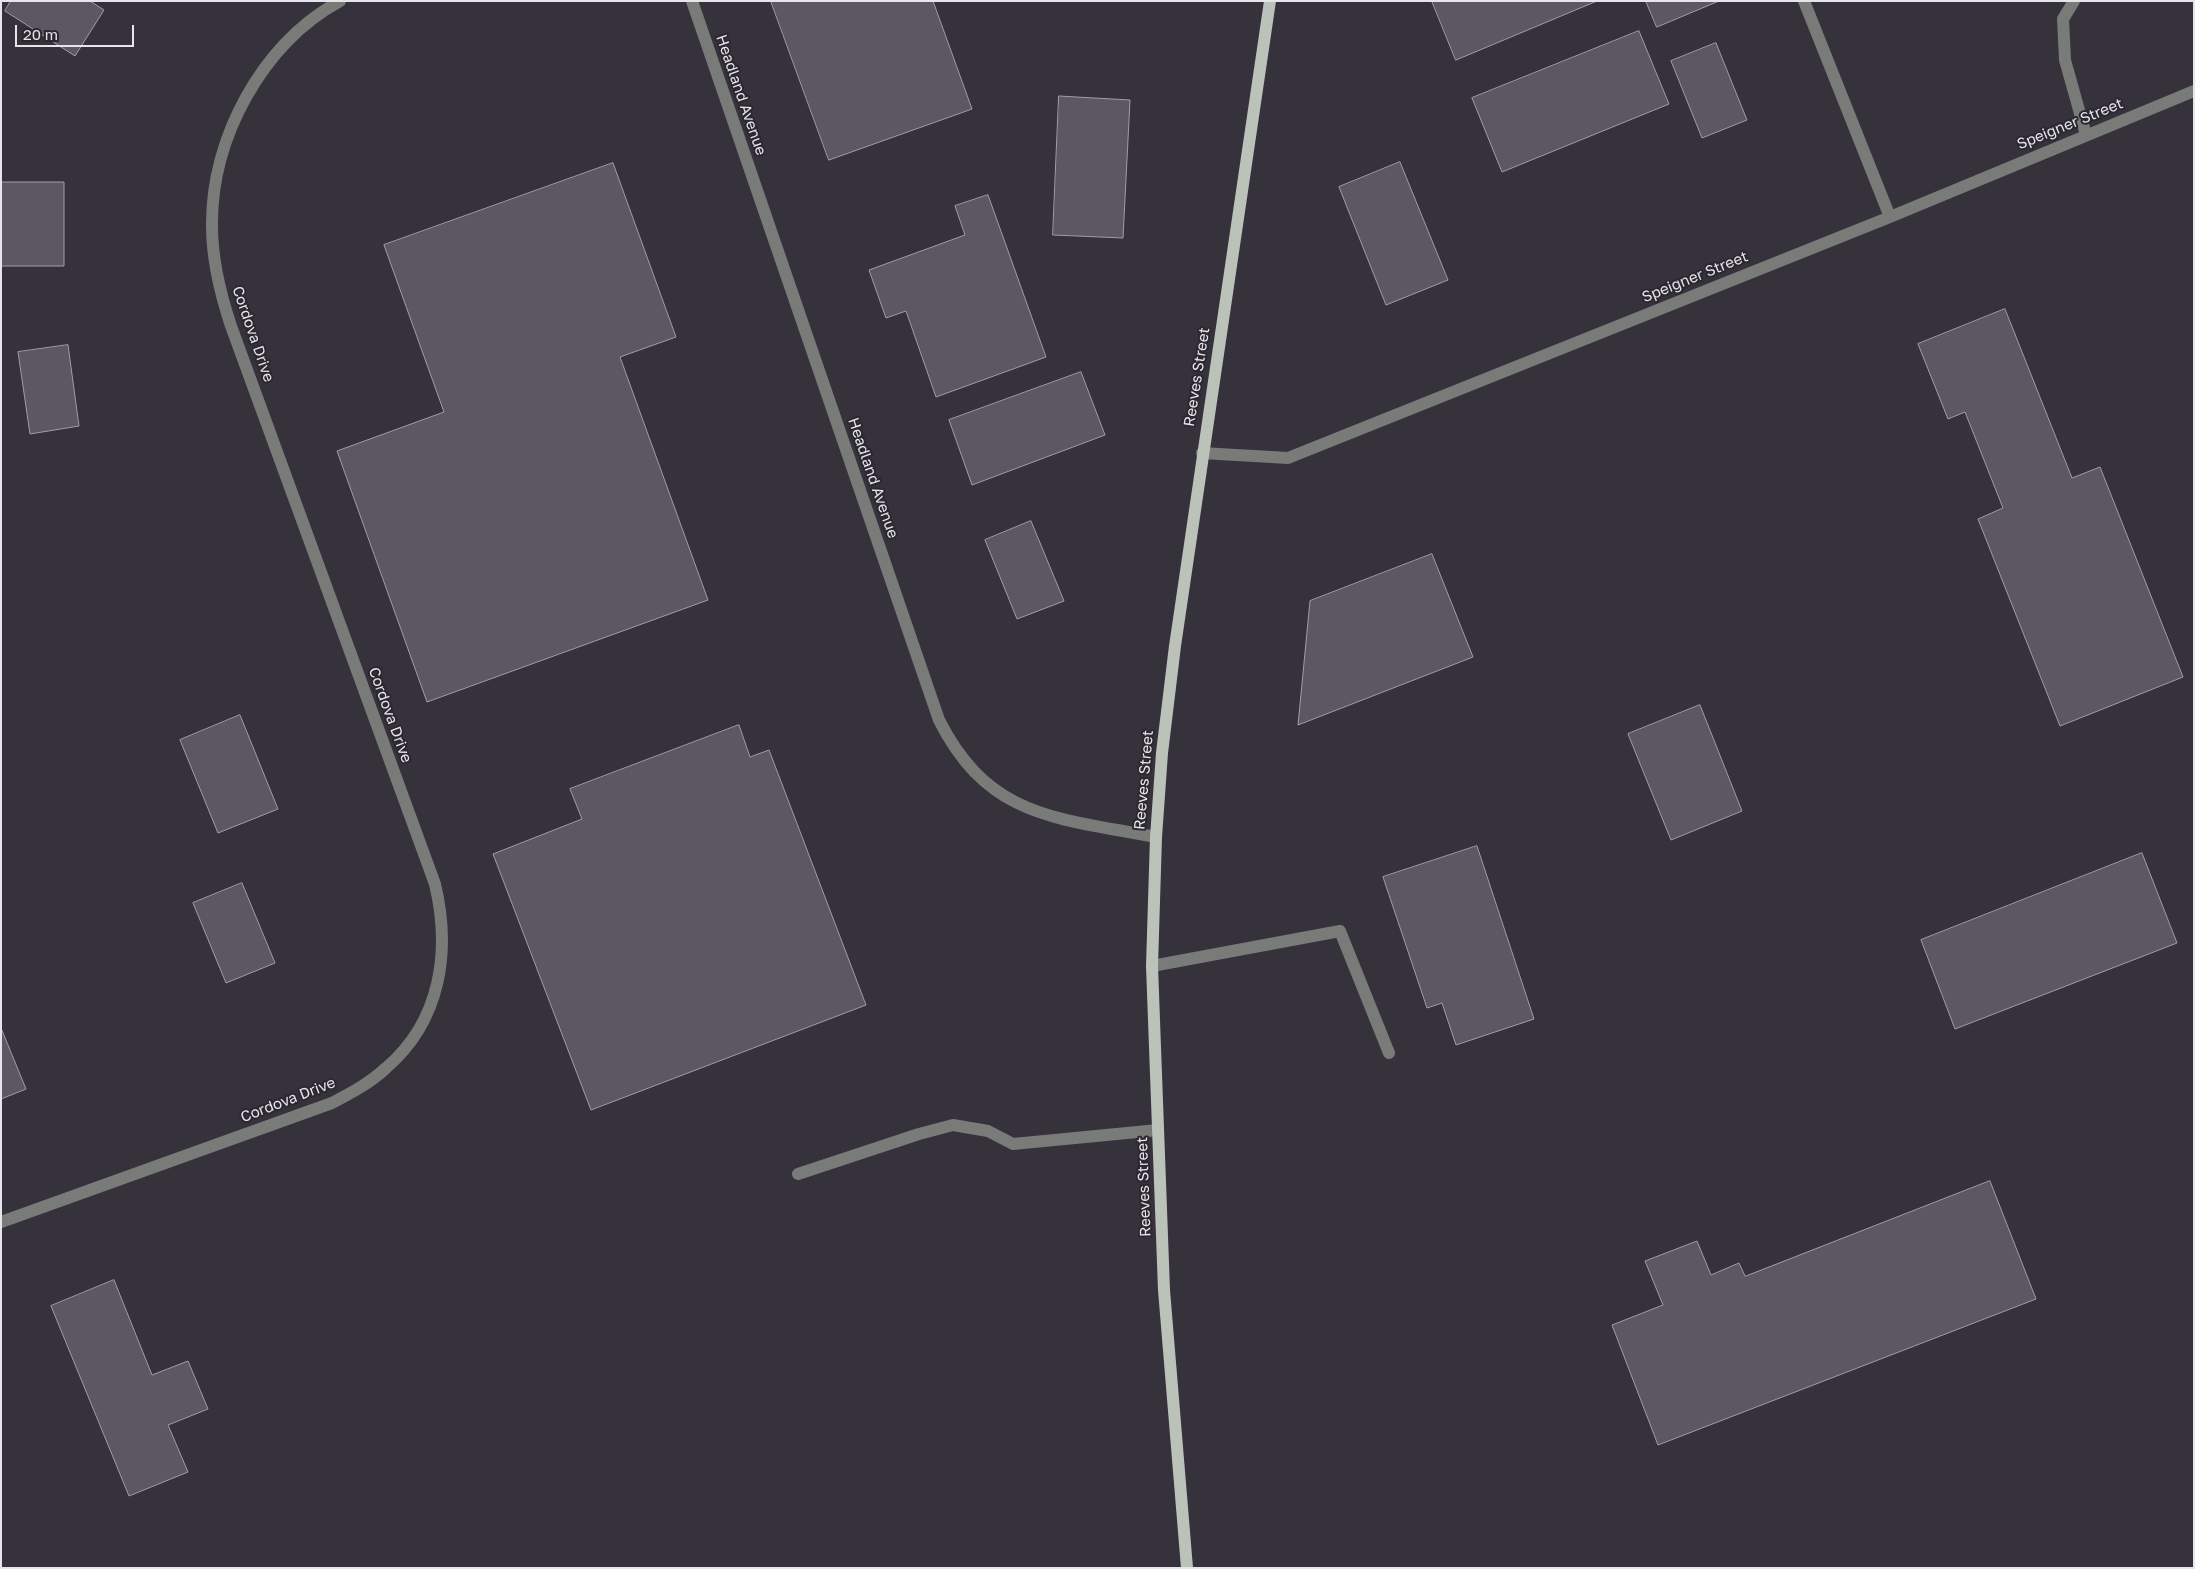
<!DOCTYPE html>
<html>
<head>
<meta charset="utf-8">
<style>
  body { margin:0 }
  #map { position:relative; width:2195px; height:1569px; overflow:hidden; background:#35323b; font-family:"Golos Text",sans-serif }
  canvas { display:block }
  .frame { position:absolute; inset:0; border:2px solid #e7e5eb; pointer-events:none }
  .scale { position:absolute; left:15px; top:25px; width:119px; height:22px; box-sizing:border-box; border:2px solid #e7e5eb; border-top:0; padding-left:6px; font-size:15px; line-height:18px; white-space:nowrap; color:#e7e5eb; -webkit-text-stroke:4px #2b2831; paint-order:stroke }
</style>
</head>
<body>
<div id="map">
<canvas width="2195" height="1569"></canvas>
<div class="frame"></div>
<div class="scale">20 m</div>
</div>
<script>
const ctx = document.querySelector('canvas').getContext('2d');
ctx.lineJoin = 'round';
function fill(path, color) {
  ctx.fillStyle = color;
  ctx.fill(path, 'evenodd');
}
function stroke(path, color, width, dash) {
  ctx.strokeStyle = color;
  ctx.lineWidth = width;
  ctx.lineCap = dash ? 'butt' : 'round';
  ctx.setLineDash(dash || []);
  ctx.stroke(path);
}
function drawText(font, color, halo, rows, align = 'center') {
  ctx.font = font + ' "Golos Text",sans-serif';
  ctx.lineWidth = 4;
  ctx.setLineDash([]);
  ctx.textBaseline = 'middle';
  ctx.strokeStyle = halo;
  ctx.fillStyle = color;
  for (const [text, x, y, turn = 0] of rows) {
    ctx.save();
    ctx.translate(x, y);
    ctx.rotate((+turn || 0) * Math.PI / 180);
    ctx.textAlign = isNaN(turn) ? turn : align;
    if (halo) ctx.strokeText(text, 0, 0);
    ctx.fillText(text, 0, 0);
    ctx.restore();
  }
}
const building = new Path2D(`
  M11,1H90L104,10L75,56L5,11Z
  M771,1H933L972,109L829,160Z
  M1432,1H1597L1456,60Z
  M1646,1H1719L1657,27Z
  M1639,31L1669,104L1502,172L1472,98Z
  M1716,43L1747,120L1702,138L1671,61Z
  M1059,96L1130,100L1123,238L1053,235Z
  M1400,162L1448,280L1386,305L1339,187Z
  M613,163L676,337L620,357L708,600L427,702L337,451L444,412L384,245Z
  M1,182H64V266H1Z
  M988,195L1046,357L936,397L906,311L886,318L869,270L965,235L955,206Z
  M2005,309L2072,478L2100,467L2183,677L2060,726L1978,519L2003,508L1965,412L1948,419L1918,344Z
  M68,345L79,426L30,434L18,352Z
  M1081,372L1105,435L972,485L949,420Z
  M1031,521L1064,601L1017,619L985,540Z
  M1432,554L1473,657L1298,725L1310,601Z
  M1700,705L1742,811L1671,840L1628,734Z
  M240,715L278,809L218,833L180,740Z
  M739,725L750,757L769,750L866,1005L591,1110L493,854L582,819L570,789Z
  M1477,846L1534,1019L1456,1045L1442,1003L1427,1008L1383,877Z
  M2142,853L2177,943L1955,1029L1921,940Z
  M242,883L275,963L226,983L193,903Z
  M1,1028L26,1089L1,1099Z
  M1990,1181L2036,1299L1658,1445L1612,1325L1663,1305L1645,1261L1697,1241L1711,1275L1739,1263L1745,1276Z
  M114,1280L152,1375L188,1361L208,1409L168,1425L188,1472L129,1496L51,1306Z`);
fill(building, '#5b5862');
stroke(building, '#a09da8', 1);
stroke(new Path2D(`
  M692,1L939,720C989,819 1058,818 1156,837
  M1804,1L1890,217
  M2074,1L2063,19L2065,60L2086,135
  M1202,453L1288,458L1890,217L2194,91
  M1152,966L1340,931L1389,1053
  M798,1174L919,1134L953,1125L988,1131L1013,1144L1158,1130
  M1,1222L332,1103C351,1093 370,1083 386,1068C441,1021 451,951 435,884L231,326C220,293 212,261 212,226C211,138 262,44 340,1`), '#787b78', 12);
stroke(new Path2D(`
  M1187,1568L1164,1290L1152,966L1156,837L1162,753L1175,646L1270,1`), '#bbc2ba', 12);
drawText('15px', '#e7e5eb', '#2b2831', [
  ["Headland Avenue",741,95,71],
  ["Speigner Street",2070,124,-22],
  ["Speigner Street",1695,277,-22],
  ["Cordova Drive",253,334,71],
  ["Reeves Street",1197,377,-81],
  ["Headland Avenue",873,478,71],
  ["Cordova Drive",390,715,70],
  ["Reeves Street",1144,780,-85],
  ["Cordova Drive",288,1100,-21],
  ["Reeves Street",1144,1187,-92]
]);
</script>
</body>
</html>
